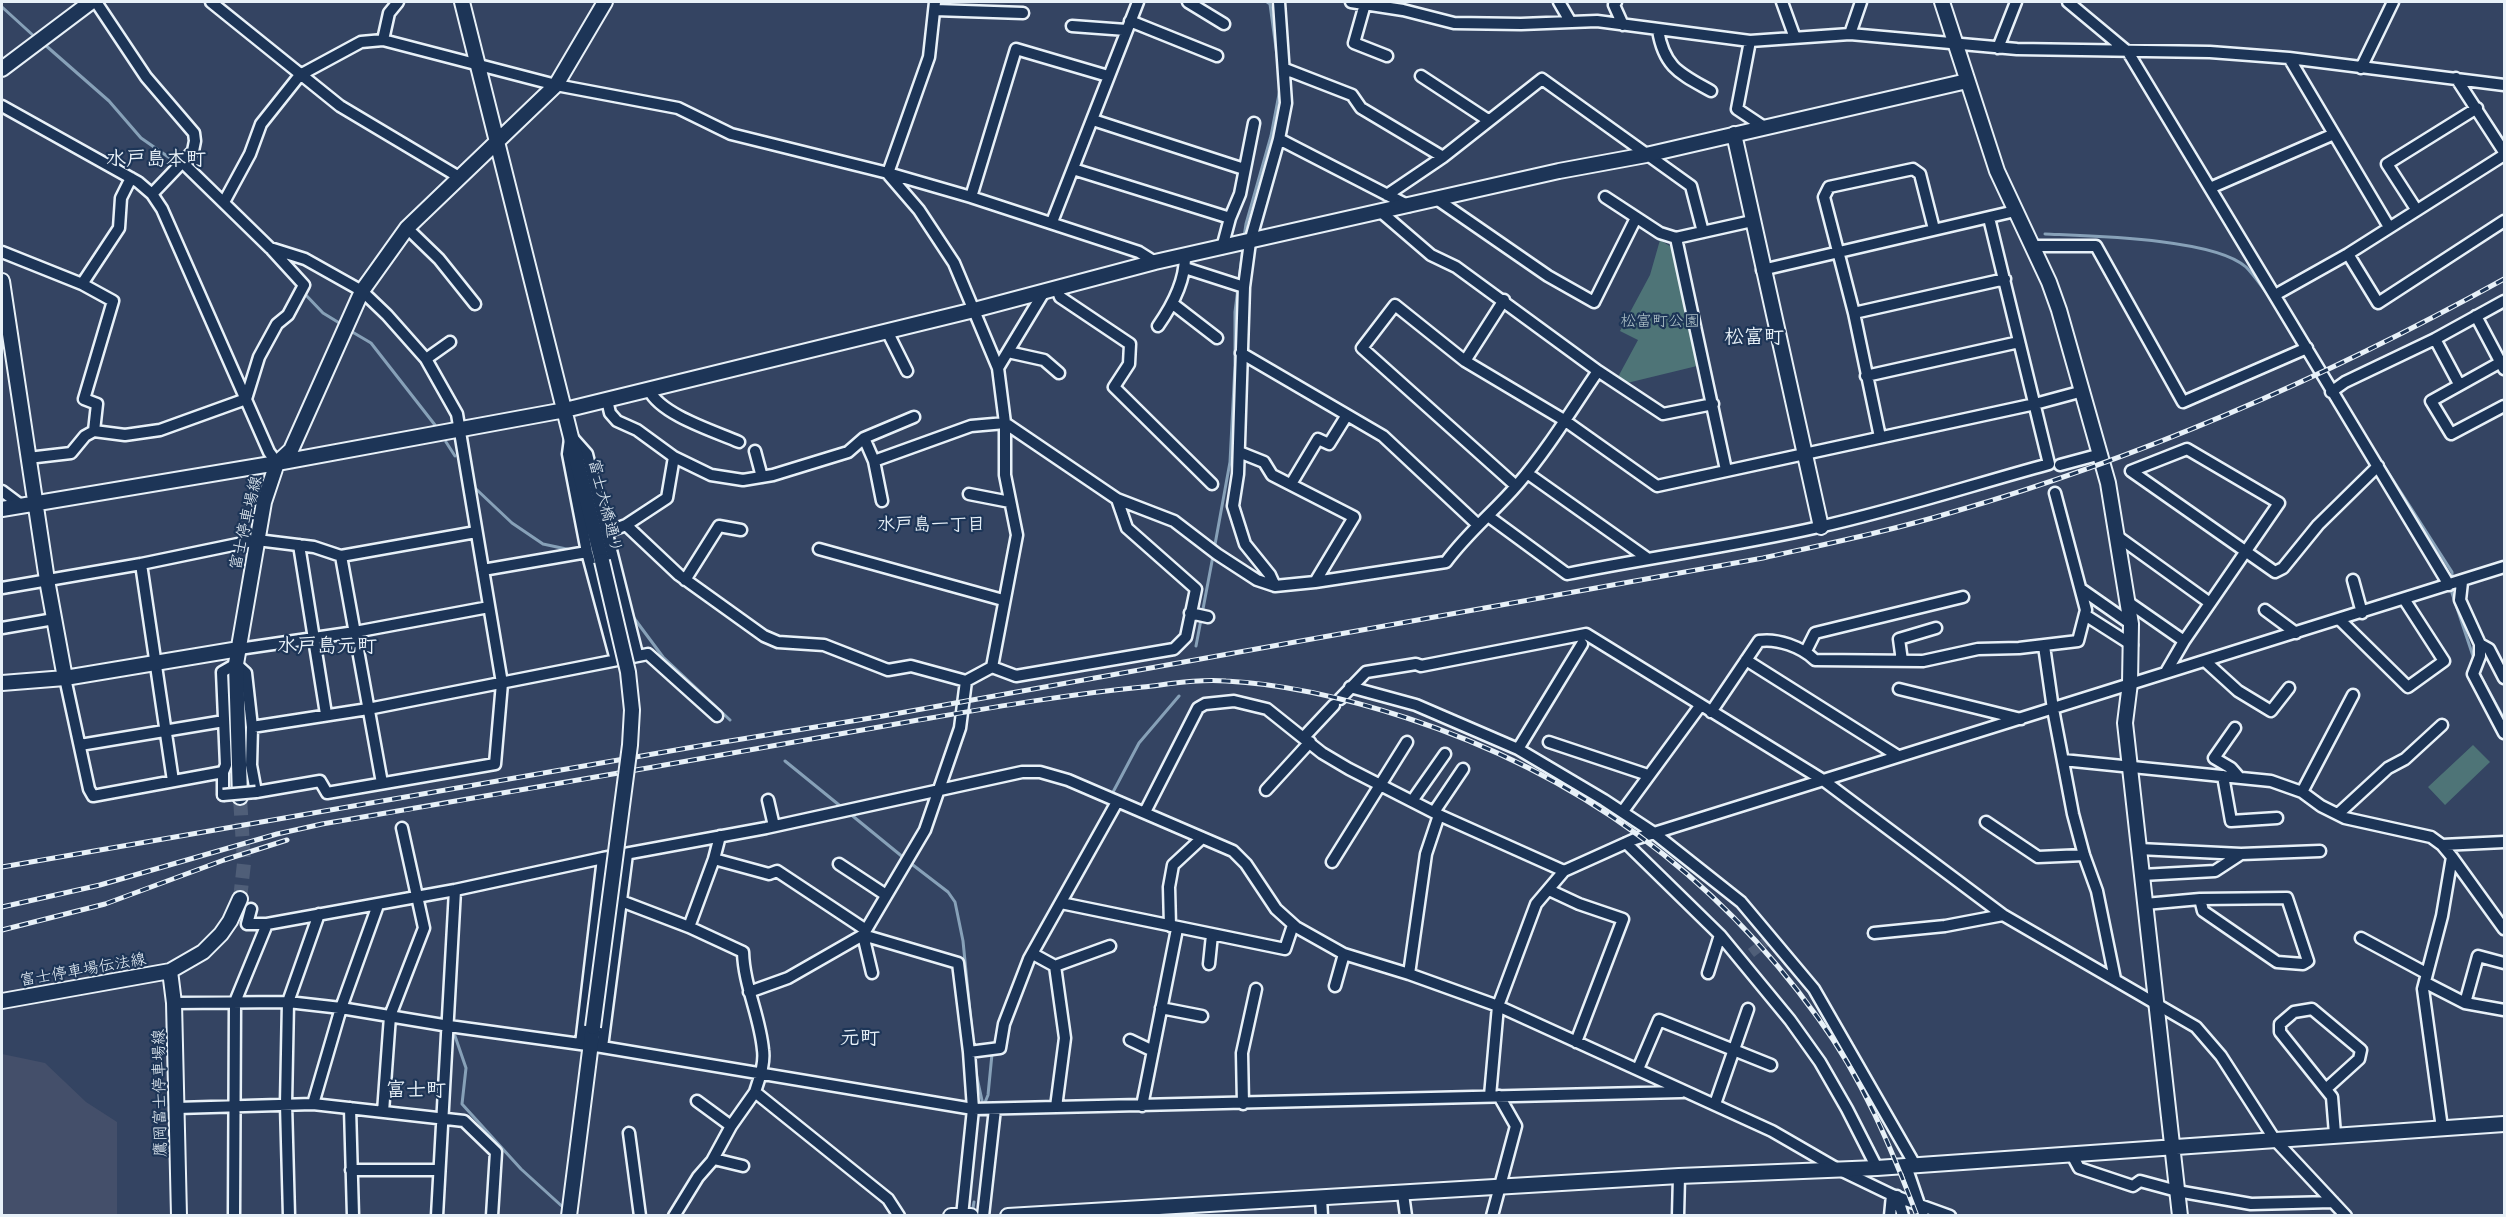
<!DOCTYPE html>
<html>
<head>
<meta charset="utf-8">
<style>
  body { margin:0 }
  #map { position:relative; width:2506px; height:1217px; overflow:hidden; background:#344462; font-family:Delius,sans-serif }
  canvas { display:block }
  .frame { position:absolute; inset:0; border:3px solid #e8f1f8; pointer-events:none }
</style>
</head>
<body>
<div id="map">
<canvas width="2506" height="1217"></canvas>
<div class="frame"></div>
</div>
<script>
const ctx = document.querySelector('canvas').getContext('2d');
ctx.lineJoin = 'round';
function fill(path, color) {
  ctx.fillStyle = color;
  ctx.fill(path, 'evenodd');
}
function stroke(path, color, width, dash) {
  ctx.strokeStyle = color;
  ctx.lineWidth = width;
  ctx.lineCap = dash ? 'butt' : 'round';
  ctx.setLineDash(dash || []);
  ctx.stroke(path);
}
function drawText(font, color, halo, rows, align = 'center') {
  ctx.font = font + ' Delius,"Klee One",sans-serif';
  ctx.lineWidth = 4.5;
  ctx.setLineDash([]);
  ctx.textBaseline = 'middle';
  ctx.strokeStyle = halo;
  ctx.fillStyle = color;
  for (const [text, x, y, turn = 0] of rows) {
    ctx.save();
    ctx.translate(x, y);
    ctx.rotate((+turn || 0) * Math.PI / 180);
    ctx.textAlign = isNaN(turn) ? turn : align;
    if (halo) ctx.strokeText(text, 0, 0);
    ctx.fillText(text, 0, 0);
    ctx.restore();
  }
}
fill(new Path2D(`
  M2,1054L45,1063L86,1102L117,1122V1215H2Z`), '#444f6a');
fill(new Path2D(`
  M1660,240L1673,248L1701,365L1627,383L1618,377L1638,340L1620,331L1650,275Z
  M2473,745L2490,762L2445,805L2428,787Z`), '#4e7477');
stroke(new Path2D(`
  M1267,2L1270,4L1279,70
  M2,7L36,38
  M44,44L109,101L141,138L177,163
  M2045,234C2090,236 2214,238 2246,267C2255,276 2263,289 2272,300
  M252,237L299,287
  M1244,237L1246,224L1271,136L1280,89
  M1239,281L1243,246
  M303,292L323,313L341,324
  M349,330L371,343L435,425
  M446,442L455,456
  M2375,452L2452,572V593L2475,662
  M476,489L512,523L543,544L571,550
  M1214,550L1230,462L1235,365V312L1238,288
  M631,614L663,657L730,720
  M1196,646L1213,556
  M2478,671L2504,719
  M785,761L844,809
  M1112,794L1139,743L1179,696
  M849,813L904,858
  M909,862L948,892L955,902L963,941L976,1073L983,1105
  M455,1036L466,1068L462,1104L521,1169L565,1209
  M984,1105L988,1095L992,1054
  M972,1214L974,1202`), '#87a1b8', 3);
stroke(new Path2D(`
  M1751,953L1772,937`), '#4f5e78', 10, [10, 5]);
stroke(new Path2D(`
  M240,899L244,863L240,797`), '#4f5e78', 14, [14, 7]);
const street = new Path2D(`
  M96,2L146,77L194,133L195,141L193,151L152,194
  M211,2L340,106L459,177
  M1188,2L1224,24
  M1279,2L1286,103L1279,139L1250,242L1244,287L1238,474L1233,506L1245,544L1270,575L1275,586L1315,582L1446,562C1468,532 1494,512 1518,484C1548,449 1572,409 1598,371L1663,414L1713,404
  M1351,2L1403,10L1454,23L1521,24L1597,21L1750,41L1850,34L2017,49L2210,52L2289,58L2504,85
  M1559,2L1570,21
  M1616,2L1614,5L1623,25
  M1782,2L1795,38
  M2068,2L2128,52L2449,585
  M1365,4L1354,43L1387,56
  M935,10L1023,13
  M1130,21L1217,56
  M1072,26L1126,30
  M1658,30C1664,68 1681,74 1711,91
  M1850,34L1861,2
  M383,40L389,13L398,2
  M1750,41L1737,109L1764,127
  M1998,48L2016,2
  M2289,58L2389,227
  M2361,68L2393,2
  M1285,69L1352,95L1361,108L1443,157
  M1421,76L1488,120
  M2456,78L2504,152
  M2,106L138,182L152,194L162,209L269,452L277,463
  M1093,120L1244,169
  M1279,139L1409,206
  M183,163L270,248L305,259L362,291L387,315L426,359L457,414L502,683L495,764L327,793L320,781L256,792L251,765L252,727L246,673L236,664L222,672L226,765L223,772V795
  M1073,169L1230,218
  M888,173L929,57L935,2
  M2210,188L2334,134
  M1387,195L1443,157L1542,79L1691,186L1703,232
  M971,197L1016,49L1108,76
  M1605,197L1660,233L1676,238
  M1438,200L1548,276L1594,302L1636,218
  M224,202L250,154L261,124L300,75L361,42L383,40L556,85L678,108L731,134L888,173L971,197L1139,252L1155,262
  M2416,209L2387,164L2477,108
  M1381,212L1431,255L1456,267L1598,371
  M1052,222L1138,2
  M407,228L439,259L475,304
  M2032,246H2096L2183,402L2307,348
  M1222,248L1230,218L1240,194L1254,123
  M2,252L82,284L113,301L84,399L97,404L94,431
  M2348,254L2378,303L2504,221
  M1185,268L1244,287
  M1762,270L2015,211
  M82,284L119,228L121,198L131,178
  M1057,289L1060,297L1130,344L1129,364L1114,387L1212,484
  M2275,295L2348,254L2504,155
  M1173,304L1217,338
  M1854,313L2005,279
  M2476,316L2504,369
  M1158,326C1172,306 1185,282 1185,257
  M887,331L907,371
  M2435,339L2459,384
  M1008,352L1044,360L1059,373
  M1241,353L1383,436L1477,524
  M426,359L450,342
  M1465,361L1504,300
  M2501,362L2431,401L2451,434L2504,406
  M998,368L1044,292
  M1866,376L2019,342
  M649,390C661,415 714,431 739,442
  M2331,392L2345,382L2435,339L2504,301
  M607,400L610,413L617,421L637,430L674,457L711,475L743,480L773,475L848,452L864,438L914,417
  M571,436L587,454L637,654
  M1880,437L1854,313L1824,197L1829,187L1913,169L1920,174L1934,229
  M864,438L874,461L971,426L1005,423L1117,499L1174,521L1217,554L1257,580L1275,586
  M570,439L568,454L587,552L616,660
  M755,451L762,477
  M1239,452L1264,462L1272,475L1354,517L1315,582
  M28,458L71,453L85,436L94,431L125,435L160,430L246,399L259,357L277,324L288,315L304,285L272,250
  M874,461L882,501
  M2060,465L2101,454
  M1726,470L1676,238L1752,221
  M2131,471L2187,449L2279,503L2184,641L2166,672
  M2131,471L2275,572L2283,568L2318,525L2378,466
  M1527,473L1647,558
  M1291,484L1318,439L1329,444L1347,415
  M1516,486L1362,348L1395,305L1465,361L1564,420L1657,486L2035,404L2083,391
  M2,491L22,506
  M969,494L1010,502
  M1488,516L1567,574C1651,557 1736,546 1819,527C1896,510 1972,485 2049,464L1989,218
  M626,525L679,575L764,636L778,642L824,645L888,670L911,666L966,681
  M607,532L626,525L667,498L674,457
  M2117,536L2210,603
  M299,545L326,714
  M819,549L1003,600
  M341,556L382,783
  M141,564L173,781
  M483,570L587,552
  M685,580L719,526L741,530
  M2353,580L2362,613
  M2462,582L2460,600L2480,644V656L2473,674L2504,733
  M2,588L141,564L257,540L314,547L341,556L476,532
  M2081,589L2131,624
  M2128,602L2184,641
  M2265,610L2296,633
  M1190,613L1208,617
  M2085,615L2132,645
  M2340,620L2408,687L2444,661L2404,599
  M2,628L54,619
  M2480,644L2489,649L2504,678
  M2044,646L2053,709L2073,814L2084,855L2097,891L2115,979
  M239,649L355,632L489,607
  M1806,651L1815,633L1963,597
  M1746,660L1898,756
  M1902,661L1899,639L1936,628
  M2205,661L2238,691L2271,711L2289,688
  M992,667L1016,676L1174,649L1186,637L1196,589L1127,528L1117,499
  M65,678L89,789L93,796L223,772
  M1350,687L1416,705L1518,749L1604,800L1654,833L1741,902L1814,989L1915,1165
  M1899,689L2021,719
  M1340,699L1366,672L1416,664L1421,666L1586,634L1823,780L2003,915L2196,1027L2221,1056L2275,1140L2346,1216
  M1711,712L1759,641C1777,638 1802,647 1815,660L1923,661L1978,649L2019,648L2078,641L2086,610L2055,493
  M252,727L368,709L648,654L717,716
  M2235,728L2214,758L2231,768L2238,776
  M1304,737L1334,705
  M1549,742L1648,775
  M80,745L224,721
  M1518,749L1582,644
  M2063,760L2271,781L2302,792L2321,806L2345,818L2431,837L2442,845L2452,857L2442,916L2423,989L2442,1128
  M2223,776L2231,821L2277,818
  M1266,790L1310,742
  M2302,792L2353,695
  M768,800L774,826
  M1412,801L1445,754
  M1623,811L1700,706
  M1145,812L1198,708L1205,704L1234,701L1267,709L1322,753L1349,769L1439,815L1564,871
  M1434,812L1463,769
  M2338,814L2388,768L2405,759L2442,725
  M1986,822L2038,857L2084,855
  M1626,843L1720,935L1790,1020L1820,1062L1847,1109L1877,1168
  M2442,845L2504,842
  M2139,849L2241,854
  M2452,857L2504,929
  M714,859L769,874L777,871L866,930
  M1332,862L1407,742
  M839,864L886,895
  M2142,875L2215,871L2241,854L2320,851
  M1549,890L1579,904L1623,919L1576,1042
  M621,901L689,927L743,952C744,986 760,1016 763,1050C765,1064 759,1079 755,1092L888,1199L899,1216
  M1061,903L1285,949L1293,925
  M2145,904L2200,899L2287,898L2308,961L2303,964L2277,962L2203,911L2200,899
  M251,909L247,924H267
  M1170,926L1169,887L1173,865L1201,839
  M689,927L714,859L720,836
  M1874,933L1945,926L2003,915
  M2361,938L2426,973
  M1033,954L1055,966L1065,1038L1056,1107
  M1209,964L1212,935
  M1055,966L1110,946
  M872,973L863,935L958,963L969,1052L973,1109L962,1216
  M1708,973L1720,935
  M1409,974L1426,854L1439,815
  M2426,983L2465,1003L2504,1010
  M1335,986L1344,954
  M749,992L788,978L863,935L925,830L960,728L966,681L992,667L1017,535L1005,475V423L998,368L954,263L919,210L888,174
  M174,1003L288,1002L341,1008L449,1026L602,1047L973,1109L1681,1092
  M2465,1003L2478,956L2504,963
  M1161,1008L1202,1016
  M1130,1040L1153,1051
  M581,1044L603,858
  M602,1047L627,854
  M969,1052L1000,1048L1004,1024L1029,959L1117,802
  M1638,1069L1659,1020L1771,1065
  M2327,1088L2359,1059L2361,1050L2312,1009L2294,1012L2280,1024V1032L2332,1097L2335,1134
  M1490,1096L1498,1006L1536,904L1564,871L1635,839L2504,567
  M697,1101L731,1126
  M313,1104L341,1008L378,905
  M1243,1104L1242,1053L1256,989
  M1715,1104L1748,1009
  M1142,1106L1177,929
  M177,1108L313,1104L464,1121L496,1152L492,1216
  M350,1108L353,1216
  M383,1112L390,1016L424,928L402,828
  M629,1133L640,1216
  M2072,1155L2079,1168L2133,1186L2140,1181L2177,1191L2251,1204L2333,1202
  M714,1159L743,1166
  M1906,1166L1923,1216
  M351,1170H438
  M1403,1194L1406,1216
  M1897,1196L1903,1216
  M1321,1198L1322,1216
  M234,1216L235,1002L267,924L455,890L603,858L766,828L1022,772H1040L1068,780L1233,851L1246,864L1276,909L1296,927L1344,954L1409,974L1498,1006L1772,1131L1836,1168L1892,1195L1950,1216
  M289,1216L286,1104L288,1002L319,914
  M437,1216L455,890
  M674,1216L698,1177L712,1161L731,1126L755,1092
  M983,1216L995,1109
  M1492,1216L1516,1126L1499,1096
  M1678,1216L1679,1176
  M1890,1216L1892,1195`);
const secondary = new Path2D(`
  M462,2L602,561
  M1942,2L1997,171L2049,282L2059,310L2108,483L2131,624L2130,683L2125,723L2180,1216
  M2,69L91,2
  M1734,134L1821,527
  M2,281L47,580L65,678
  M2,509L277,463L565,410L974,310L1155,262L1559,171L1646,155L1967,81
  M2,683L65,678L239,649
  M240,797L236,664L264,502L277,463L291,450L362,291L407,228L556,85L605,2
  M170,971L174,1003L179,1216
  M2,1001L170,971L203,952L221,934L230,921L240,899
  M569,1216L593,1027
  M951,1216H971
  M1008,1216L1679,1176L1877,1168L2504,1124`);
stroke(street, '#e8f1f8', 15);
stroke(secondary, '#e8f1f8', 18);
stroke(street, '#1d3557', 10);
stroke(secondary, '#1d3557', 14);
const rail = new Path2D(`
  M2,867L699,746L883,716L1763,558C1826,544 1890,531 1953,512C2146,456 2329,376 2504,279
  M2,907L100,885L277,834L322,824C513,792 705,758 896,724C978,710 1060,695 1143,687C1170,684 1198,679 1226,681C1288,684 1348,699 1407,718C1576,773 1714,873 1818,1018C1862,1078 1891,1147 1917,1216
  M2,930L105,904L224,860L287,840`);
stroke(rail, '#e8f1f8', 5);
stroke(rail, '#1d3557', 3, [9]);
const streetBridge = new Path2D(`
  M223,795L256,792`);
const secondaryBridge = new Path2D(`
  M593,1027L630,745L632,710L628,672L602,561`);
stroke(streetBridge, '#e8f1f8', 15, []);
stroke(secondaryBridge, '#e8f1f8', 18, []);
stroke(streetBridge, '#1d3557', 10);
stroke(secondaryBridge, '#1d3557', 14);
drawText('16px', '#b2c5cb', '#1d3557', [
  ["松富町公園",1660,321]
]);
drawText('16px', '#e8f1f8', '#1d3557', [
  ["富士大橋通り",605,506,76],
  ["富士停車場線",246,523,-77],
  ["富士停車場伝法線",83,970,-10],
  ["鷹岡富士停車場線",160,1093,-91]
]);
drawText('bold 18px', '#e8f1f8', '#1d3557', [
  ["水戸島一丁目",931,525]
]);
drawText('bold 20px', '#e8f1f8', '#1d3557', [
  ["水戸島本町",156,159],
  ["松富町",1754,337],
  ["水戸島元町",327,646],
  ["元町",860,1038],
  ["富士町",416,1090]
]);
</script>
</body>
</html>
